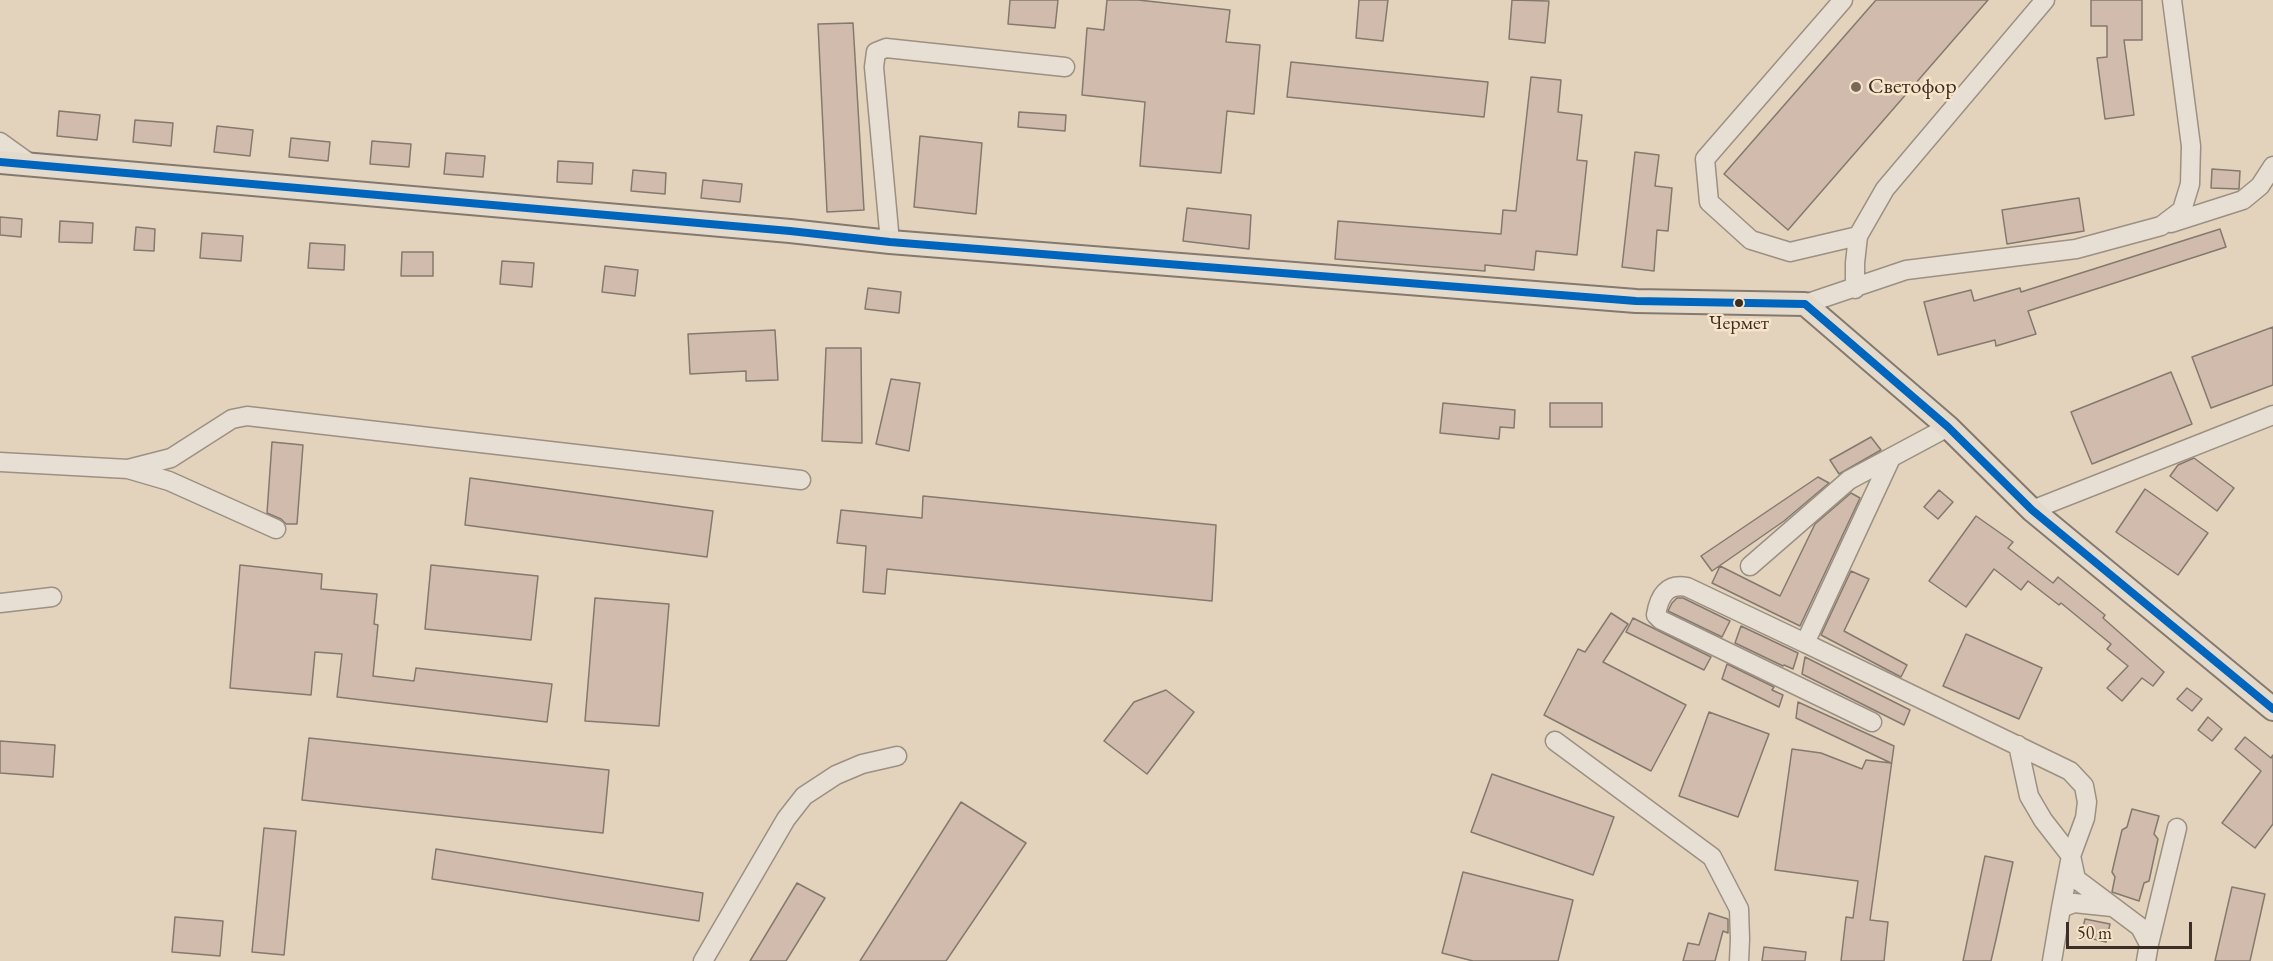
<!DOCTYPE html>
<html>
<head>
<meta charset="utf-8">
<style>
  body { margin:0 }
  #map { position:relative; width:2273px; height:961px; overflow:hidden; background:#e4d3bc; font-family:"EB Garamond",serif }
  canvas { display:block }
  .scale { position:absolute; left:2066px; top:922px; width:126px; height:27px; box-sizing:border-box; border:3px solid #3c2e27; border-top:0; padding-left:8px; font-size:18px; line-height:21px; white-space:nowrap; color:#3c2e27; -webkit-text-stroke:4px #f8e4c8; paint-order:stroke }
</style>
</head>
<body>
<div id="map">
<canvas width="2273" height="961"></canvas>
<div class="scale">50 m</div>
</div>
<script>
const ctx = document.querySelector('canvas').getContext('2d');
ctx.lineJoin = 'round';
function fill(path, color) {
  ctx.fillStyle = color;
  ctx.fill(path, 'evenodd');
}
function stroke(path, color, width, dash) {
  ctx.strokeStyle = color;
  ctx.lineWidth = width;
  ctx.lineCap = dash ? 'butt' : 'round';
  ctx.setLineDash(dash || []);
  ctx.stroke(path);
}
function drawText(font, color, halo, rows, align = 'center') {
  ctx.font = font + ' "EB Garamond",serif';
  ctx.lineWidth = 5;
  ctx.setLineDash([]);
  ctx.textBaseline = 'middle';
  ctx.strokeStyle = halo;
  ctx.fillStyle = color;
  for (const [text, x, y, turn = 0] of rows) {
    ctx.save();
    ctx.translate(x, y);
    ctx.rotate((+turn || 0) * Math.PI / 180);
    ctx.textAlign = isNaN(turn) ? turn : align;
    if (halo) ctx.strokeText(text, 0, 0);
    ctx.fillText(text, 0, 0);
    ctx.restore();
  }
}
const building = new Path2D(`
  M1010,0H1058L1055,28L1008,24Z
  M1107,0H1138L1230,10L1226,42L1260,45L1254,114L1227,111L1221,173L1140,166L1145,102L1082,95L1087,28L1104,30Z
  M1359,0H1388L1383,41L1356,38Z
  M1512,0L1549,1L1545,43L1509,39Z
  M1876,0H1988L1788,230L1724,174Z
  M2091,0H2142V40H2124L2134,115L2105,119L2097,58L2107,57V26H2091Z
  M853,23L864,210L827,212L818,24Z
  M1291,62L1488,82L1484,117L1287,97Z
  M1531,77L1561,80L1558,112L1582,115L1577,160L1587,161L1577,255L1536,251L1534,270L1485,265V271L1335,259L1338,221L1501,234L1503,210L1516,211Z
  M59,111L100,115L97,140L57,136Z
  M1019,112L1066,115L1065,131L1018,127Z
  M135,120L173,123L171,146L133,142Z
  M217,126L253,130L250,156L214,152Z
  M920,136L982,143L976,214L914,207Z
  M291,138L330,142L328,161L289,157Z
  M372,141L411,144L409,167L370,164Z
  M1635,152L1659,155L1655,186L1672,188L1668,231L1657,230L1654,271L1622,267Z
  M446,153L485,156L483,177L444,174Z
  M558,161L593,163L592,184L557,182Z
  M2212,169L2240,171L2239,189L2211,188Z
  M633,170L666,173L665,194L631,191Z
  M703,180L742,184L740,202L701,198Z
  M2079,198L2084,231L2007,244L2002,210Z
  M1187,208L1251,215L1249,249L1183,241Z
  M0,217L22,219L21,237L0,235Z
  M60,221L93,223L92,243L59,242Z
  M136,227L155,229L154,251L134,250Z
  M2220,229L2226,247L2028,311L2036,334L1996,346L1995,340L1938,355L1924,302L1971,290L1974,301L2020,288L2021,292Z
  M202,233L243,236L241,261L200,258Z
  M310,243L345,245L344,270L308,268Z
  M402,252H433V276H401Z
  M502,261L534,263L532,287L500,284Z
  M605,266L638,270L635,296L602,292Z
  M868,288L901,292L899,313L865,309Z
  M2273,327V385L2211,408L2192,357Z
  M775,330L778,380L746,381V371L690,374L688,334Z
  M826,348H861L862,443L822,441Z
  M2171,372L2192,424L2092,464L2071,412Z
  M891,379L920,383L909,451L876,444Z
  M1443,403L1515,410L1514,428L1500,427L1499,439L1440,433Z
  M1550,403H1602V427H1550Z
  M1871,437L1881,450L1839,474L1830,460Z
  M272,442L303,445L297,524H286L281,519L267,513Z
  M2194,458L2234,488L2217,511L2170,476L2178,465Z
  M1818,477L1829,483L1784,521L1712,571L1701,556Z
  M470,478L713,511L707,557L465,525Z
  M2145,489L2208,533L2178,575L2116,532Z
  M1939,490L1953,502L1938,519L1924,507Z
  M1851,493L1860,498L1800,626L1712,583L1720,566L1780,596L1815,524Z
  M923,496L1216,525L1212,601L887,569L885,594L863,592L866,546L837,543L841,510L922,518Z
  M1976,516L2013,542L2008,548L2053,583L2058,577L2105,615L2103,618L2164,672L2153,686L2142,678L2122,701L2107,688L2128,666L2107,649L2111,644L2061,603L2059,605L2028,581L2021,590L1994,569L1966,607L1929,581Z
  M240,565L322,574L321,589L377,594L374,624L378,625L373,676L414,681L416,668L552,684L547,722L337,697L342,654L315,652L311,695L230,688Z
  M431,565L538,576L531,640L425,629Z
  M1851,571L1869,579L1844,631L1907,665L1901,677L1821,635Z
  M595,598L669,604L659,726L585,721Z
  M1677,598H1683L1730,621L1722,637L1668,611L1672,603Z
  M1611,613L1628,624L1603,662L1686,705L1651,771L1544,715L1578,649L1585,652Z
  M1633,618L1711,657L1704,670L1626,632Z
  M1741,626L1798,653L1793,669L1784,665L1783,666L1735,643Z
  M1966,634L2042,668L2019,719L1943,686Z
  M1805,657L1910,710L1904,725L1802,674Z
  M1727,664L1774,687L1772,690L1783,695L1779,707L1722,679Z
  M2187,688L2202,699L2192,711L2177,699Z
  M1166,690L1194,712L1147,774L1104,741L1134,702Z
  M1798,702L1894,746L1870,920L1888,922L1884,961H1841L1846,917L1853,918L1858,881L1775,870L1792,749L1821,753L1862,769L1866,760L1891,763L1796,718Z
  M1709,712L1769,734L1738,817L1679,796Z
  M2208,717L2222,729L2212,741L2198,730Z
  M2245,737L2271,758L2273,755V824L2255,848L2222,823L2261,771L2235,749Z
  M309,738L609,770L603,833L302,800Z
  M0,741L55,745L53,777L0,773Z
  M1492,774L1614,817L1593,875L1471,832Z
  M961,802L1026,843L946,961H860Z
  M2132,809L2159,816L2154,834L2158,839L2149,881L2144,883L2139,901L2112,892L2115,877L2112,872L2122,830L2127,827Z
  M264,828L296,831L284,955L252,952Z
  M436,849L703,893L699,921L432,879Z
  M1985,856L2013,862L1997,935L1991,961H1963Z
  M1463,872L1573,900L1558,961H1473L1442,953Z
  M797,883L825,898L786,961H750Z
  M2232,887L2265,894L2250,961H2215Z
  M1709,913L1728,919V933L1723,931L1715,961H1683L1688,943L1699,945Z
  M175,917L223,921L220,956L172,952Z
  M2085,919L2110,924L2106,942L2081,936Z
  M1764,947L1806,952L1805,961H1762Z`);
fill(building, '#d1bbac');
stroke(building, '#84796e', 1.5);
const minor = new Path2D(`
  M1843,0L1705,159L1709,202L1751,240L1790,252L1858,236
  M0,142L32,165
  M2171,223L2243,200L2260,186L2273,166
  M890,242L874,67L876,52L886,48L1065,67
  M1855,289V263L1858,236L1885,189L2045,0
  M1805,304L1906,270L2076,249L2161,226L2182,210L2190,184L2191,146L2172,0
  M1891,458L1805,643L2070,771L2084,786L2087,802L2085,818L2071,856L2076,879L2140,927L2149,944L2146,961
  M0,462L128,469L169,481L276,529
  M128,469L171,458L232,419L247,416L801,480
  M2032,510L2273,415
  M1750,566L1849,480L1948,427
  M0,603L52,597
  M1805,643L1687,587C1667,583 1659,596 1656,615L1661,620L1872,722
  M1555,741L1712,857L1739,909L1740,939L1739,961
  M2018,745L2029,796L2043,820L2071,856L2061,908
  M2149,944L2177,828
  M703,961L786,819L804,796L836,775L862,764L897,756
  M2052,961L2061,908L2074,903L2112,907`);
const major = new Path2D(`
  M0,162L790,231L890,242L1636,301L1805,304L1948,427L2032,510L2273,709`);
stroke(minor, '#9b9082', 21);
stroke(major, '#84796e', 26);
stroke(minor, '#e7dfd4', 18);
stroke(major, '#e4dacc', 22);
stroke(new Path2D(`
  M0,162L790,231L890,242L1636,301L1805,304L1948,427L2032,510L2273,709`), '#0065bd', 8);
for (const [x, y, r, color] of [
  [1856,87,6,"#77685b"],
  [1739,303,5,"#3c2e27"]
]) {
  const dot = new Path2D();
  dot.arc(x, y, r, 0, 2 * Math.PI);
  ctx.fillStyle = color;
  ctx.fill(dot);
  stroke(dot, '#f8e4c8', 2);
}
drawText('20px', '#3c2e27', '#f8e4c8', [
  ["Чермет",1739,324]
]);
drawText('22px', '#3c2e27', '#f8e4c8', [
  ["Светофор",1868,87]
], 'left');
</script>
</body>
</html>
